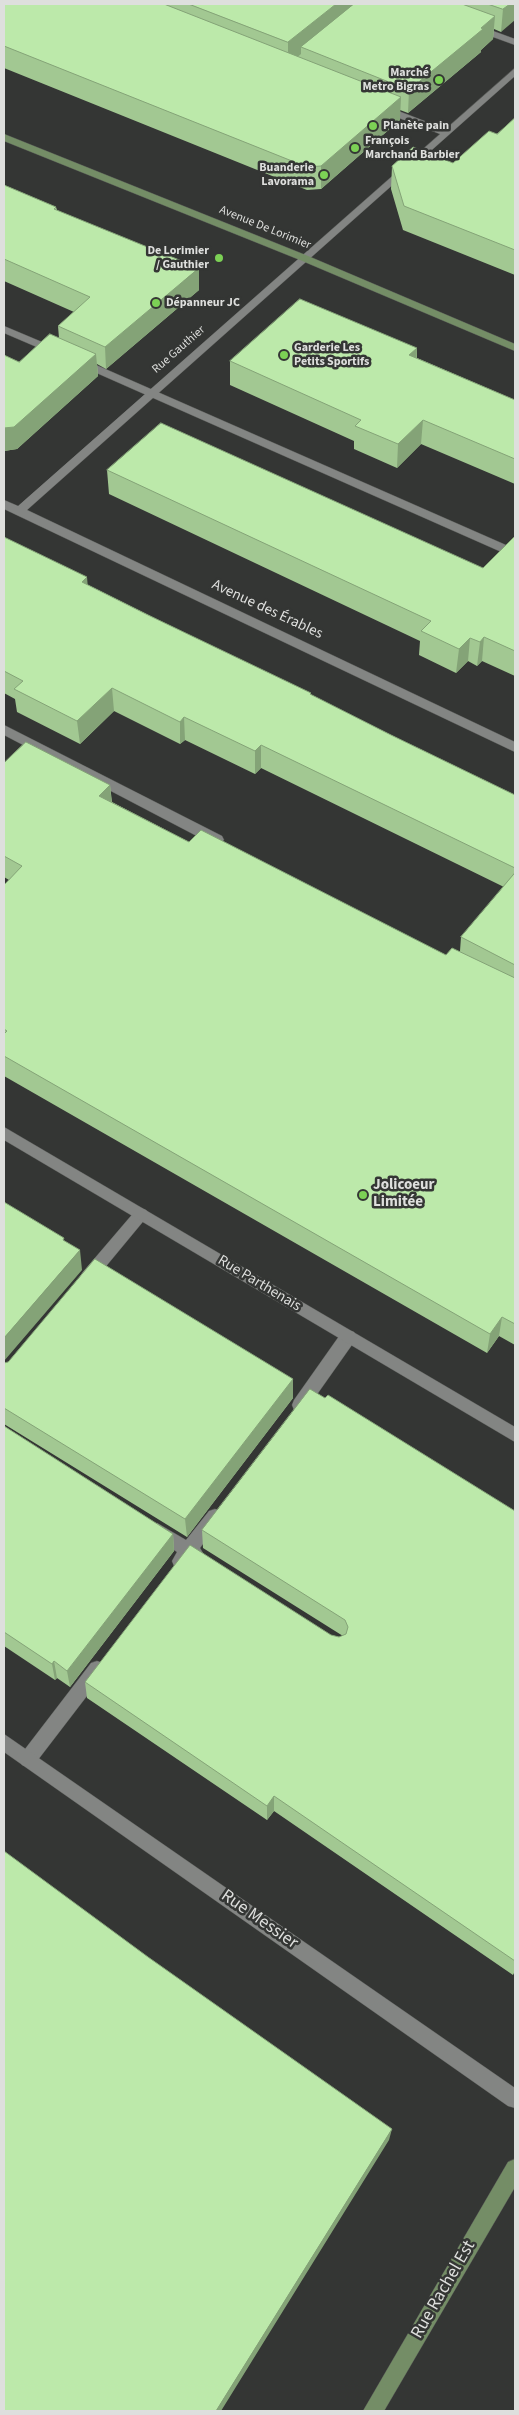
<!DOCTYPE html>
<html>
<head>
<meta charset="utf-8">
<style>
  body { margin:0 }
  #map { position:relative; width:519px; height:2415px; overflow:hidden; background:#343634; font-family:"Source Sans 3",sans-serif }
  canvas { display:block }
  .frame { position:absolute; inset:0; border:5px solid #dedfdd; pointer-events:none }
</style>
</head>
<body>
<div id="map">
<canvas width="519" height="2415"></canvas>
<div class="frame"></div>
</div>
<script>
const ctx = document.querySelector('canvas').getContext('2d');
ctx.lineJoin = 'round';
function stroke(path, color, width, dash) {
  ctx.strokeStyle = color;
  ctx.lineWidth = width;
  ctx.lineCap = dash ? 'butt' : 'round';
  ctx.setLineDash(dash || []);
  ctx.stroke(path);
}
function fill(path, color) {
  ctx.fillStyle = color;
  ctx.fill(path, 'evenodd');
}
function drawText(font, color, halo, rows, align = 'center') {
  ctx.font = font + ' "Source Sans 3",sans-serif';
  ctx.lineWidth = 5;
  ctx.setLineDash([]);
  ctx.textBaseline = 'middle';
  ctx.strokeStyle = halo;
  ctx.fillStyle = color;
  for (const [text, x, y, turn = 0] of rows) {
    ctx.save();
    ctx.translate(x, y);
    ctx.rotate((+turn || 0) * Math.PI / 180);
    ctx.textAlign = isNaN(turn) ? turn : align;
    if (halo) ctx.strokeText(text, 0, 0);
    ctx.fillText(text, 0, 0);
    ctx.restore();
  }
}
const service = new Path2D(`
  M380,104L448,130L449,132L444,135L440,134L376,109L375,107Z
  M4,326L61,350L63,352L61,354H53L4,333Z
  M78,357L515,549V558L74,363L72,361Z
  M4,725L222,836L224,840L217,845L212,844L4,735Z
  M141,1208L146,1210L149,1214L146,1218L93,1282L88,1283L83,1282L80,1277L83,1272L136,1210Z
  M348,1330L354,1332L356,1337L354,1342L306,1410L300,1412L294,1410L292,1405L294,1400L342,1332Z
  M215,1509L221,1511L223,1516L200,1548L204,1555L202,1560L196,1563L190,1560L186,1566L180,1569L174,1566L172,1561L177,1552L151,1535L149,1530L151,1525L157,1523L186,1540L209,1511Z
  M97,1661L103,1663L106,1669L103,1675L34,1765L28,1767L22,1765L19,1759L22,1753L91,1663Z`);
const minor = new Path2D(`
  M474,24L515,39V45L471,29L469,27Z
  M515,68V76L27,510L515,742V752L4,509V500L18,506Z
  M4,1127L515,1427V1442L4,1140Z
  M4,1734L515,2088V2108L508,2106L4,1752Z`);
const secondary = new Path2D(`
  M4,134L308,256L515,344V351L300,260L4,141Z
  M515,2159V2187L384,2411H363L508,2162Z`);
stroke(service, '#525451', 1);
stroke(minor, '#525451', 1);
stroke(secondary, '#525451', 1);
fill(service, '#838583');
fill(minor, '#838583');
fill(secondary, '#748d66');
fill(new Path2D(`
  M4,4H515L501,32L494,29L493,39L481,50V52L408,113L400,110V120L321,189L307,190L4,68Z
  M515,118V275L403,230L391,189L392,166L453,163L497,134Z
  M4,185L56,207L57,210L199,290L106,369L97,364L98,376L17,449L4,451V355L19,362L59,338L58,326L74,312L4,281Z
  M417,348V358L515,400V484L421,444L397,468L354,449V441L230,385V361Z
  M107,470L483,568L515,536V676L482,661L477,666L468,661L456,673L419,655L420,641L109,494Z
  M4,537L88,585L391,735L515,795V1345L499,1336L487,1353L4,1076V885L9,880L4,877V763L110,785L112,802L189,842L446,955L460,951L461,937L504,887L261,768L255,774L185,740L180,744L114,711L80,744L17,712L15,699L4,693Z
  M4,1363L293,1379V1398L187,1537L4,1424Z
  M4,1426L173,1534L174,1551L70,1687L57,1678L55,1680L4,1646Z
  M515,1511V1971L513,1975L274,1811L267,1820L87,1698L85,1682L331,1635L339,1637L343,1636L203,1548L202,1530Z`), '#a2c892');
fill(new Path2D(`
  M336,4H363L301,47V54L288,65V42Z
  M510,4H515V20L501,32L503,9Z
  M495,16L493,39L481,50V52L408,113L409,90Z
  M401,97L400,120L321,189V166Z
  M199,268V290L106,369L105,347Z
  M417,348L416,372L409,355Z
  M96,354L98,376L17,449L4,451V428Z
  M423,420L421,444L397,468L398,444Z
  M87,577L89,600L82,582Z
  M484,637L482,661L477,666L480,642Z
  M470,638L468,661L456,673L459,649Z
  M112,688L114,711L80,744L77,721Z
  M184,717L185,740L180,744V722Z
  M261,745V768L255,774V751Z
  M110,785L112,807L99,796Z
  M80,1250L82,1270L4,1361V1338Z
  M502,1317L499,1336L487,1353L490,1334Z
  M293,1379V1398L187,1537L185,1519Z
  M173,1534L174,1551L70,1687L67,1671Z
  M54,1661L57,1678L55,1680L52,1664Z
  M274,1796V1811L267,1820V1806Z
  M392,2129L389,2140L221,2411H216Z`), '#84a377');
const building = new Path2D(`
  M4,4H164L401,97L321,166L307,167L4,46Z
  M189,4H336L288,42Z
  M354,4H462L495,16L481,28L483,29L409,90L301,47Z
  M488,4H510L503,9Z
  M515,118V250L404,206L392,166L413,147L453,163L489,131L497,134Z
  M4,185L56,207L54,209L199,268L105,347L58,326L90,297L4,259Z
  M300,299L417,348L409,355L515,400V459L423,420L398,444L355,426L361,420L230,361Z
  M50,334L96,354L14,427L4,428V355L19,362Z
  M161,423L483,568L515,536V651L484,637L480,642L470,638L459,649L421,631L431,621L107,470Z
  M4,537L87,577L82,582L148,615L311,693L310,694L391,735L515,795V868L261,745L255,751L184,717L180,722L112,688L77,721L14,689L23,681L4,671Z
  M26,742L110,785L99,796L189,842L201,830L446,955L452,948L515,978V1324L502,1317L490,1334L4,1056V1034L7,1031L4,1029V885L22,866L4,856V763Z
  M515,873V965L461,937Z
  M4,1202L64,1238L63,1240L80,1250L4,1338Z
  M95,1259L293,1379L185,1519L4,1408V1363L8,1362Z
  M310,1389L325,1398L328,1395L515,1511V1961L274,1796L267,1806L85,1682L190,1545L331,1635L339,1637L346,1634L348,1627L345,1620L202,1530Z
  M4,1426L173,1534L67,1671L54,1661L52,1664L4,1632Z
  M4,1851L148,1957L392,2129L216,2411H4Z`);
fill(building, '#bce9aa');
stroke(building, '#84a377', 1);
for (const [x, y, r, color] of [
  [439,80,5,"#7cd155"],
  [373,126,5,"#7cd155"],
  [355,148,5,"#7cd155"],
  [324,175,5,"#7cd155"],
  [219,258,5,"#7cd155"],
  [156,303,5,"#7cd155"],
  [284,355,5,"#7cd155"],
  [363,1195,5,"#7cd155"]
]) {
  const dot = new Path2D();
  dot.arc(x, y, r, 0, 2 * Math.PI);
  ctx.fillStyle = color;
  ctx.fill(dot);
  stroke(dot, '#343634', 2);
}
drawText('bold 12px', '#dedfdd', '#343634', [
  ["Marché",429,73,"right"],
  ["Metro Bigras",429,87,"right"],
  ["Planète pain",383,126],
  ["François",365,141],
  ["Marchand Barbier",365,155],
  ["Buanderie",314,168,"right"],
  ["Lavorama",314,182,"right"],
  ["De Lorimier",209,251,"right"],
  ["/ Gauthier",209,265,"right"],
  ["Dépanneur JC",166,303],
  ["Garderie Les",294,348],
  ["Petits Sportifs",294,362]
], 'left');
drawText('12px', '#dedfdd', '#343634', [
  ["Avenue De Lorimier",265,228,22],
  ["Rue Gauthier",179,350,-41]
]);
drawText('15px', '#dedfdd', '#343634', [
  ["Avenue des Érables",267,610,25],
  ["Rue Parthenais",259,1284,31]
]);
drawText('bold 15px', '#dedfdd', '#343634', [
  ["Jolicoeur",373,1186],
  ["Limitée",373,1203]
], 'left');
drawText('18px', '#dedfdd', '#343634', [
  ["Rue Messier",259,1920,35],
  ["Rue Rachel Est",444,2290,-60]
]);
</script>
</body>
</html>
